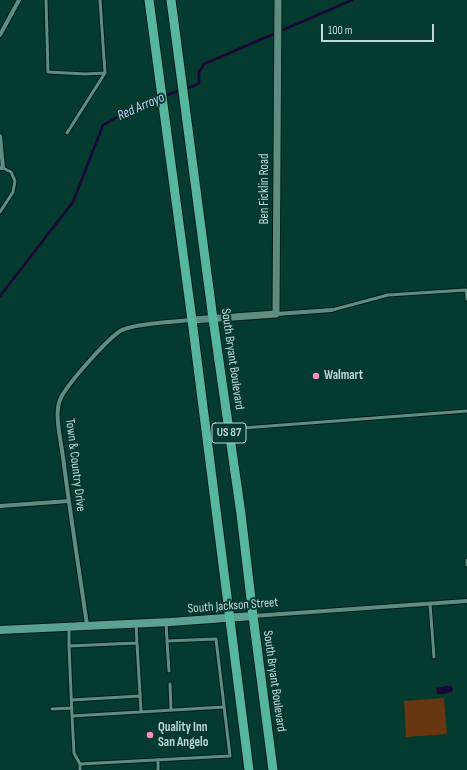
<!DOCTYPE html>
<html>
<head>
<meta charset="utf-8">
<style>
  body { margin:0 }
  #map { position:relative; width:467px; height:770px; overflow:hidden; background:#053a2e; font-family:"Sofia Sans Condensed",sans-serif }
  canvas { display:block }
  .scale { position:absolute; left:321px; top:24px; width:113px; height:18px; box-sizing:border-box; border:2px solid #c0d8d0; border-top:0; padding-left:5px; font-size:12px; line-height:14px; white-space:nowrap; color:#c0d8d0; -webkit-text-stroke:3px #053a2e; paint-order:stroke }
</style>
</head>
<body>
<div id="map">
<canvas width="467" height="770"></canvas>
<div class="scale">100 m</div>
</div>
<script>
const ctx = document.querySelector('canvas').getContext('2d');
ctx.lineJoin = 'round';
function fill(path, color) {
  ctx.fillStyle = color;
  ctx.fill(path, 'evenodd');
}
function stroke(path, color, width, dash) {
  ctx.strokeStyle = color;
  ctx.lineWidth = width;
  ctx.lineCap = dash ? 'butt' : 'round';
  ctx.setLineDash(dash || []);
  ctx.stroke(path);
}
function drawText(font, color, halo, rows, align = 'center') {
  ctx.font = font + ' "Sofia Sans Condensed",sans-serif';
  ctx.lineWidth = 4;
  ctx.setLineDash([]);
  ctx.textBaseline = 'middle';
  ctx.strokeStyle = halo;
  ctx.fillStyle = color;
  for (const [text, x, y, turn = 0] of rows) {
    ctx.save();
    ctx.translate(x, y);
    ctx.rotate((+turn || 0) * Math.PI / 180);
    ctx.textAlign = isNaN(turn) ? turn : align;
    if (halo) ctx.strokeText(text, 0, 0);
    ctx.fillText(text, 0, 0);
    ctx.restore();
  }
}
fill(new Path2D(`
  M444,698L447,734L406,737L404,701Z`), '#693612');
fill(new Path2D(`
  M445,686H452L453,691L445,694H437L436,688Z`), '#180738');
stroke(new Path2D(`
  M0,296L73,202L103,125L141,104L196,85L199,83V72L204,64L352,0`), '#180738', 2.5);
const service = new Path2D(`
  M46,0L48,72L86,74L105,73L100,0
  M67,133L105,73
  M0,212L13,192L15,181L11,172L3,168
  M332,310L388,295L466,290L467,299
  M230,429L467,411
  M467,560V565
  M430,604L434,657
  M136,625L137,643
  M69,628V646
  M167,641L169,671
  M170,684L171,710
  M72,700L140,696
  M52,709L72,708
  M72,716L69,646L137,643L141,712
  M158,760V770
  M80,764L74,753L72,716L224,707
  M80,770V764L230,756L216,639L167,641L166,622`);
const minor = new Path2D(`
  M0,35L19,0
  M0,136L3,168H0
  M276,314L332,310
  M0,506L69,501
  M253,616L467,601
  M87,625C79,569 70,513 63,457C61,441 54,414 60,400C65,386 110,336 122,330C136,323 174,322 191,320`);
const tertiary = new Path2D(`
  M192,320L276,314L278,0`);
const secondary = new Path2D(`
  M0,630L170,622L253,616`);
const primary = new Path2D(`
  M149,0L192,320L249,770
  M171,0L213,319L241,514L253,616L273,770`);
stroke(service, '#001f16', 5);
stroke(minor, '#001f16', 6);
stroke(tertiary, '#001f16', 9);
stroke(secondary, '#001f16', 10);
stroke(primary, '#001f16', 11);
stroke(service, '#5e8e7f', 3);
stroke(minor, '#5e8e7f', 4);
stroke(tertiary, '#5e8e7f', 7);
stroke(secondary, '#5aa28e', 8);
stroke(primary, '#57b79c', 9);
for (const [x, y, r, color] of [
  [316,376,4,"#fd8ec0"],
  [150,735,4,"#fd8ec0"]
]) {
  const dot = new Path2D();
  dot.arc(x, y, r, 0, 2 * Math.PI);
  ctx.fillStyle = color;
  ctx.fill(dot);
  stroke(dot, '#053a2e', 1.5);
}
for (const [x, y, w] of [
  [229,433,34]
]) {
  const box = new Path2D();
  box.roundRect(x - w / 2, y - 10, w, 20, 3);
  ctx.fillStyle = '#053a2e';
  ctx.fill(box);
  stroke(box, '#c0d8d0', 1);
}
drawText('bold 12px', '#c0d8d0', null, [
  ["US 87",229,433]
]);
drawText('13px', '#c0d8d0', '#053a2e', [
  ["Ben Ficklin Road",265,189,-90],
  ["South Bryant Boulevard",232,359,82],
  ["Town & Country Drive",75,465,83],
  ["South Jackson Street",233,606,-4],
  ["South Bryant Boulevard",274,681,82]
]);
drawText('bold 13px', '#c0d8d0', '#053a2e', [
  ["Walmart",324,376],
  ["Quality Inn",158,728],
  ["San Angelo",158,743]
], 'left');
drawText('italic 14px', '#cbc3f5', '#053a2e', [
  ["Red Arroyo",141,107,-24]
]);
</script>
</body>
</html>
